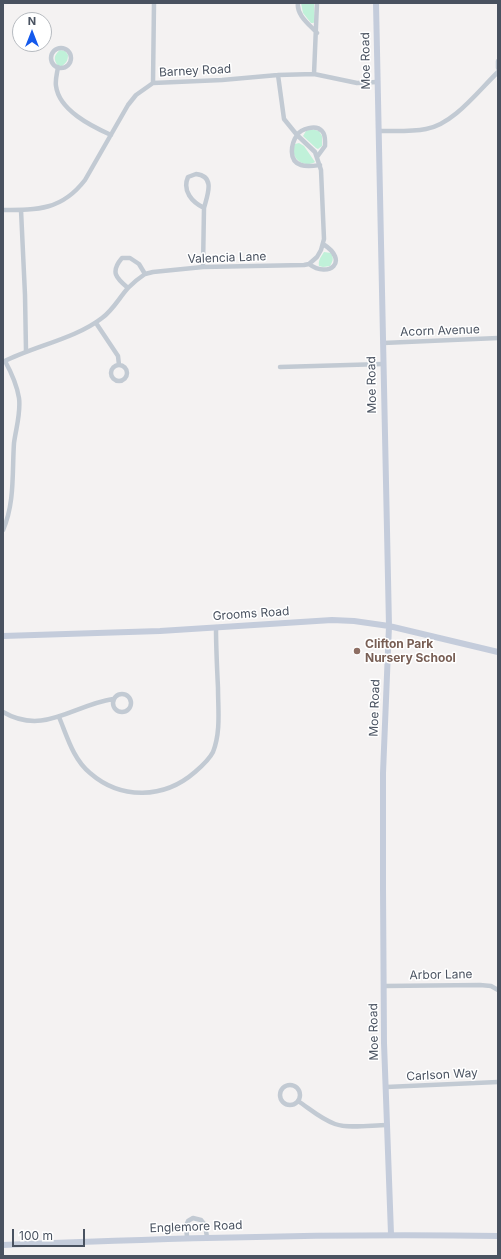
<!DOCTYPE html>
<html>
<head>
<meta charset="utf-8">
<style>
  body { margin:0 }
  #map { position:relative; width:501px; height:1259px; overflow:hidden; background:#f4f2f2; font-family:Inter,sans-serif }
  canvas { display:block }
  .frame { position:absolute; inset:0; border:4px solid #495260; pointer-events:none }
  .north { position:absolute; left:12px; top:12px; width:40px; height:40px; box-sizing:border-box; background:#fff; border:1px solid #b6babf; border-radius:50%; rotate:0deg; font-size:11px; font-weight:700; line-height:16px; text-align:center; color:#495260 }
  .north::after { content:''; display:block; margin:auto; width:14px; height:18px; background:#1459ec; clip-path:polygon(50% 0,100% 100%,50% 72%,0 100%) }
  .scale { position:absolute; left:12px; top:1229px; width:73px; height:18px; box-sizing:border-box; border:2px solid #495260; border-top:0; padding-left:5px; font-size:12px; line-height:14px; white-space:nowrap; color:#495260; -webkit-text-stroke:3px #fff; paint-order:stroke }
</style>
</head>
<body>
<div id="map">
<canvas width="501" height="1259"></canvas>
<div class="frame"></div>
<div class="north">N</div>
<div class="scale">100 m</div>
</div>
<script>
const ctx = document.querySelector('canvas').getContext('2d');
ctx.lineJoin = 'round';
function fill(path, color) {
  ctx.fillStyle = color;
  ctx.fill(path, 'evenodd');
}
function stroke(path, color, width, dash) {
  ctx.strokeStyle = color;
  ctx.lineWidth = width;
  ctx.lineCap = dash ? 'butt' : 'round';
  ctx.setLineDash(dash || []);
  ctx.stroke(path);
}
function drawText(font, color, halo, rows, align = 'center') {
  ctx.font = font + ' Inter,sans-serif';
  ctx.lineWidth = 3;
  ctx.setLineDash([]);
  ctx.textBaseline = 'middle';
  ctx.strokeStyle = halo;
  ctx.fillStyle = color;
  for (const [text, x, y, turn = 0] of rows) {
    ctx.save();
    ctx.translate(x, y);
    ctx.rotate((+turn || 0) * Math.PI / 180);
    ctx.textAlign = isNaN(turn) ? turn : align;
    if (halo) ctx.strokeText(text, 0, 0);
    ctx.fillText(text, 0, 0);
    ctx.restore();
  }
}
fill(new Path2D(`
  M301,3H314L315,22L313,23H311L303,13Z
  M60,50L65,51L68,55C68,61 66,63 61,67L58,66C53,59 54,55 60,50Z
  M311,129L319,131L322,136V146L318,149L316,148L303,136L306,131Z
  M299,143L304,146L315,162C303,169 289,157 295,144Z
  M324,252L331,253C334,258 333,261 330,266L323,267L319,266C318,260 321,257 324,252Z`), '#c0f1d9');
stroke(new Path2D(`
  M298,3C296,15 310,25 317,33
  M51 58a10 10 0 1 1 20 0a10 10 0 1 1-20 0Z
  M498,61V68
  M58,67C57,74 55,80 56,86C59,110 91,126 111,135
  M314,74L317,3
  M278,75L284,119L297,135L315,152L321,170L324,239L321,250L317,257L309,264
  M153,83L154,3
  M379,131C394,131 411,132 426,129C453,125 479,90 498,72
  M317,157L325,146C325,141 326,135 322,131C316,124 301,129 297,135C291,144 288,161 301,165C307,167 313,166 320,165
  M196,174C216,176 207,196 204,208C192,202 182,191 188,177Z
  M3,210C38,210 62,210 85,180L128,105L136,95L153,83L222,80L278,75L314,74L357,83L377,82
  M21,210L25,295L26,351
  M203,267L204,208
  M128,288C116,278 110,272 122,258H130L139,264L145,274L153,272L203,267L304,265L309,264C329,279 350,261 323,244
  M96,323L118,356L119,365
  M383,343L498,338
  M3,362C34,346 75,339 102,318C113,310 119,298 128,288C133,283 139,278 145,274
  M111 373a8 8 0 1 1 16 0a8 8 0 1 1-16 0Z
  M280,367L383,364
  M3,530C15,503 12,472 14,443C16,428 21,413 19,398C17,385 11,372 5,361
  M113 703a9 9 0 1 1 18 0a9 9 0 1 1-18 0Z
  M3,712C44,736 73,705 113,699
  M59,717C67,736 73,759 90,773C121,800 164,799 195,772C202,766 209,760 213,752C221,732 218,709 218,688C217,668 216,648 216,627
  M384,986L480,985L491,986L498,990
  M280 1095a10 10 0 1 1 20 0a10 10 0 1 1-20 0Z
  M386,1087L498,1082
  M298,1101C310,1109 321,1119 335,1124C349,1129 372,1125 387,1125
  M187,1237L186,1226L188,1221L193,1218L201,1220L205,1225L207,1237`), '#c2cad3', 4.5);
stroke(new Path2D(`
  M376,3L389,626L383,773V888L384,1043L391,1234
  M3,636L160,631L332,620L354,621L389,626L498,652
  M3,1245C168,1238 333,1233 498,1236`), '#c4ccdb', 6);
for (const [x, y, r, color] of [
  [357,651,4,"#8d6e63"]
]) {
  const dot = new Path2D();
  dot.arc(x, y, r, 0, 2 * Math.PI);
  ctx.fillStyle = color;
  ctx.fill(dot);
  stroke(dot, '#fff', 1.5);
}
drawText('12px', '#495260', '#fff', [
  ["Moe Road",366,61,-91],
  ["Barney Road",195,71,-3],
  ["Valencia Lane",227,258,-2],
  ["Acorn Avenue",440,331,-2],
  ["Moe Road",372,385,-91],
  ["Grooms Road",251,614,-4],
  ["Moe Road",375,708,-88],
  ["Arbor Lane",441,975,-1],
  ["Moe Road",374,1032,-91],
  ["Carlson Way",442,1075,-3],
  ["Englemore Road",196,1227,-2]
]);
drawText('bold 12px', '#785e54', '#fff', [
  ["Clifton Park",365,644],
  ["Nursery School",365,658]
], 'left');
</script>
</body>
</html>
